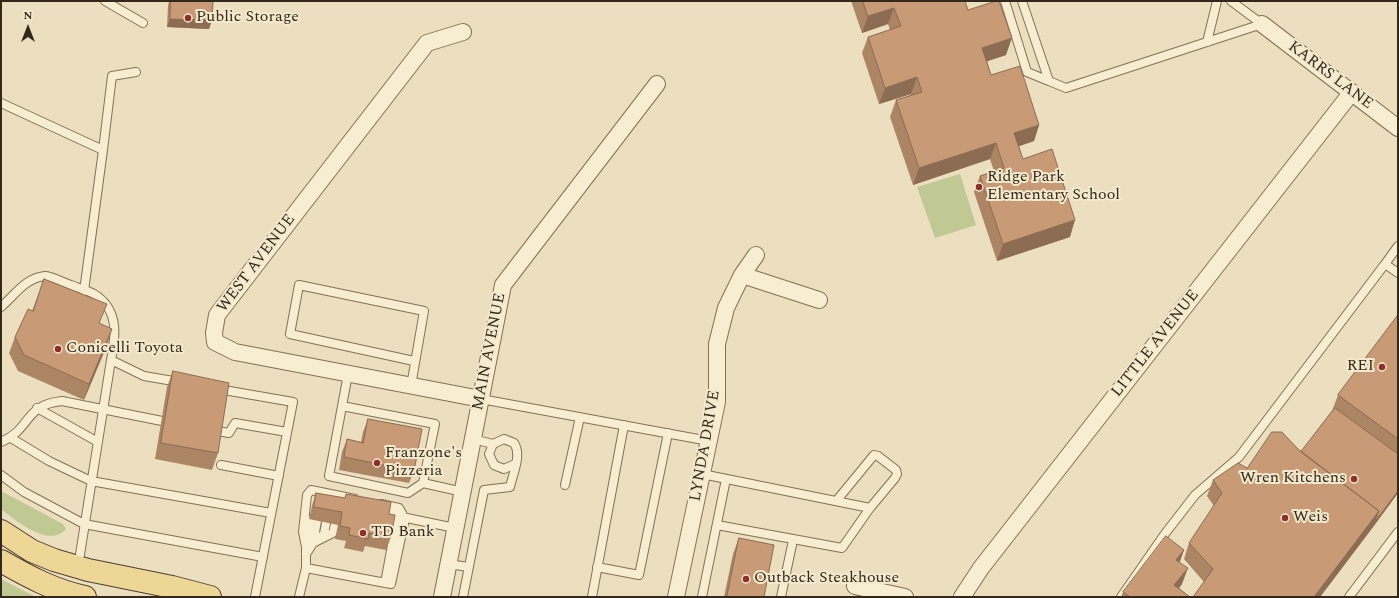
<!DOCTYPE html>
<html>
<head>
<meta charset="utf-8">
<style>
  body { margin:0 }
  #map { position:relative; width:1399px; height:598px; overflow:hidden; background:#ebdfbf; font-family:Spectral,serif }
  canvas { display:block }
  .frame { position:absolute; inset:0; border:2px solid #33281c; pointer-events:none }
  .north { position:absolute; left:8px; top:8px; width:40px; height:40px; -webkit-text-stroke:3px #f3eace; paint-order:stroke; rotate:0deg; font-size:11px; font-weight:700; line-height:16px; text-align:center; color:#33281c }
  .north::after { content:''; display:block; margin:auto; width:14px; height:18px; background:#33281c; clip-path:polygon(50% 0,100% 100%,50% 72%,0 100%) }
</style>
</head>
<body>
<div id="map">
<canvas width="1399" height="598"></canvas>
<div class="frame"></div>
<div class="north">N</div>
</div>
<script>
const ctx = document.querySelector('canvas').getContext('2d');
ctx.lineJoin = 'round';
function fill(path, color) {
  ctx.fillStyle = color;
  ctx.fill(path, 'evenodd');
}
function stroke(path, color, width, dash) {
  ctx.strokeStyle = color;
  ctx.lineWidth = width;
  ctx.lineCap = dash ? 'butt' : 'round';
  ctx.setLineDash(dash || []);
  ctx.stroke(path);
}
function drawText(font, color, halo, rows, align = 'center') {
  ctx.font = font + ' Spectral,serif';
  ctx.lineWidth = 4;
  ctx.setLineDash([]);
  ctx.textBaseline = 'middle';
  ctx.strokeStyle = halo;
  ctx.fillStyle = color;
  for (const [text, x, y, turn = 0] of rows) {
    ctx.save();
    ctx.translate(x, y);
    ctx.rotate((+turn || 0) * Math.PI / 180);
    ctx.textAlign = isNaN(turn) ? turn : align;
    if (halo) ctx.strokeText(text, 0, 0);
    ctx.fillText(text, 0, 0);
    ctx.restore();
  }
}
fill(new Path2D(`
  M960,174L976,225L935,238L917,187Z
  M1,491L63,524L66,529C49,549 15,520 1,509Z
  M1,579L34,596L38,597H1Z`), '#c0c894');
const service = new Path2D(`
  M105,1L143,23
  M1005,1L1027,72L1049,81
  M1022,1L1049,81L1066,88L1262,24
  M1231,1L1262,24
  M1207,42L1217,1
  M1,103L103,150L84,291
  M103,150L112,76L136,72
  M1385,264L1398,246
  M1,307C15,295 25,278 45,276C52,276 64,283 71,285C78,288 87,290 94,294C119,309 116,336 111,360
  M348,374L329,476L408,493L423,483L463,492
  M411,386L424,311L299,285L290,334L414,361
  M218,389L293,402L255,597
  M481,399L709,441
  M342,406L435,424L423,483
  M37,408L98,442
  M211,430L229,433L235,423L287,432
  M11,438L49,461L91,481L271,513
  M473,439L493,444
  M1,442C32,429 23,405 62,401L172,423
  M221,465L279,476
  M702,474L870,508
  M1,475L24,492L84,524L263,557
  M565,485L580,417
  M384,510L393,512L397,518L385,583
  M402,517L455,528
  M717,525L842,548L870,508L895,478L897,474L896,470L878,456L874,455L837,500
  M318,539L324,534L326,523
  M307,540L311,520
  M313,543L333,533L335,524
  M306,554L313,543L317,521
  M449,564L468,567
  M78,567L111,360L144,376L179,382
  M597,567L639,575L668,433
  M306,568V547L303,532L307,495L311,490L355,499
  M299,597L306,568L391,584L405,519L399,508L381,504
  M463,597L484,490L510,487C513,473 522,455 514,443L504,439L493,444L489,454L494,465L504,469L515,464
  M592,597L624,425
  M702,597L726,479
  M781,597L793,540
  M1121,597L1164,535L1195,495L1239,457L1385,264L1398,273
  M1349,597L1398,532`);
const minor = new Path2D(`
  M1262,24L1398,128
  M463,32L427,43L217,315L214,333L215,342L235,352L481,399
  M742,275L819,300
  M855,586L905,597
  M442,597L503,285L657,84
  M676,597L717,402V344L726,308L742,275L756,255
  M962,597L981,568L1352,92`);
const primary = new Path2D(`
  M1,531L32,551L54,560L88,570L172,587L210,597
  M1,561C27,576 55,591 85,597`);
stroke(service, '#837058', 10);
stroke(minor, '#837058', 18);
stroke(primary, '#503e2d', 24);
stroke(service, '#f7edd1', 8);
stroke(minor, '#f7edd1', 16);
stroke(primary, '#eed697', 22);
fill(new Path2D(`
  M169,1H213L209,29L167,27L168,6Z
  M851,1H965L968,10L1006,55L987,61L991,75L1039,125L1034,141L1019,146L1023,159L1070,237L997,261L974,192L980,176L994,171L990,159L913,185L890,117L896,100L911,95V94L879,104L862,53L868,37L890,30L888,24L862,33Z
  M44,279L100,324L107,345L84,400L18,371L9,353L15,337L32,311Z
  M1398,315V493L1373,527L1320,597H1193L1204,582L1184,559L1189,543L1214,506L1207,496L1213,480L1298,449L1301,452L1332,411L1338,395Z
  M173,371L218,453L212,470L155,459L167,387Z
  M368,419L414,471L409,483L339,470L342,452L347,439L361,442L363,432Z
  M316,493L345,498L346,494L389,514L391,537L386,550L365,546L363,552L344,548L346,541L335,539L338,525L309,519L312,506Z
  M739,538L764,597H724L733,554Z
  M1184,550L1179,562L1182,584L1179,588L1190,597H1121L1123,592Z`), '#ac8565');
fill(new Path2D(`
  M894,8L888,24L862,33L868,16Z
  M170,19L212,20L209,29L167,27Z
  M1012,38L1006,55L976,65L982,48Z
  M917,77L911,94L879,104L885,88Z
  M1039,125L1034,141L1008,150L1014,133Z
  M996,143L990,159L913,185L919,168Z
  M1075,220L1070,237L997,261L1003,244Z
  M112,329L107,345L84,400L89,384Z
  M1398,491V493L1373,527L1320,597H1314L1379,511Z
  M1184,550L1178,567L1176,560Z
  M1188,568L1182,584L1172,597L1174,585Z`), '#8c6c53');
const building = new Path2D(`
  M171,1H213L212,20L170,19Z
  M863,1H965L968,10L996,1H999L1012,38L982,48L991,75L1020,66L1039,125L1014,133L1023,159L1052,149L1075,220L1003,244L980,176L1004,168L996,143L919,168L896,100L922,92L917,77L885,88L868,37L901,26L894,8L868,16Z
  M44,279L107,304L99,323L112,329L89,384L24,355L15,337L28,309L33,311Z
  M1398,315V439L1338,395Z
  M173,371L229,383L218,453L161,443Z
  M1335,408L1398,454V491L1374,523L1379,511L1301,452Z
  M368,419L422,429L414,471L344,457L347,439L363,443Z
  M1272,432H1282L1298,449L1379,511L1314,597H1193L1213,569L1189,543L1222,493L1213,480L1238,463L1247,468Z
  M316,493L345,498L346,494L391,502L389,514L395,515L391,537L369,533L368,539L349,535L350,528L340,526L342,512L314,507Z
  M1166,536L1184,550L1176,560L1188,568L1174,585L1190,597H1130L1123,592Z
  M739,538L774,545L764,597H727Z`);
fill(building, '#c89b76');
stroke(building, '#8c6c53', 1);
for (const [x, y, r, color] of [
  [188,18,4,"#8f2e2b"],
  [979,187,4,"#8f2e2b"],
  [58,349,4,"#8f2e2b"],
  [1382,367,4,"#8f2e2b"],
  [377,463,4,"#8f2e2b"],
  [1354,479,4,"#8f2e2b"],
  [1285,518,4,"#8f2e2b"],
  [363,533,4,"#8f2e2b"],
  [746,579,4,"#8f2e2b"]
]) {
  const dot = new Path2D();
  dot.arc(x, y, r, 0, 2 * Math.PI);
  ctx.fillStyle = color;
  ctx.fill(dot);
  stroke(dot, '#f3eace', 1.5);
}
drawText('16px', '#33281c', '#f3eace', [
  ["Public Storage",196,18],
  ["Ridge Park",987,178],
  ["Elementary School",987,196],
  ["Conicelli Toyota",66,349],
  ["REI",1374,367,"right"],
  ["Franzone's",385,454],
  ["Pizzeria",385,472],
  ["Wren Kitchens",1346,479,"right"],
  ["Weis",1293,518],
  ["TD Bank",371,533],
  ["Outback Steakhouse",754,579]
], 'left');
drawText('16px', '#33281c', '#f3eace', [
  ["KARRS LANE",1330,76,37],
  ["WEST AVENUE",257,264,-53],
  ["LITTLE AVENUE",1156,344,-52],
  ["MAIN AVENUE",490,352,-79],
  ["LYNDA DRIVE",706,446,-80]
]);
</script>
</body>
</html>
